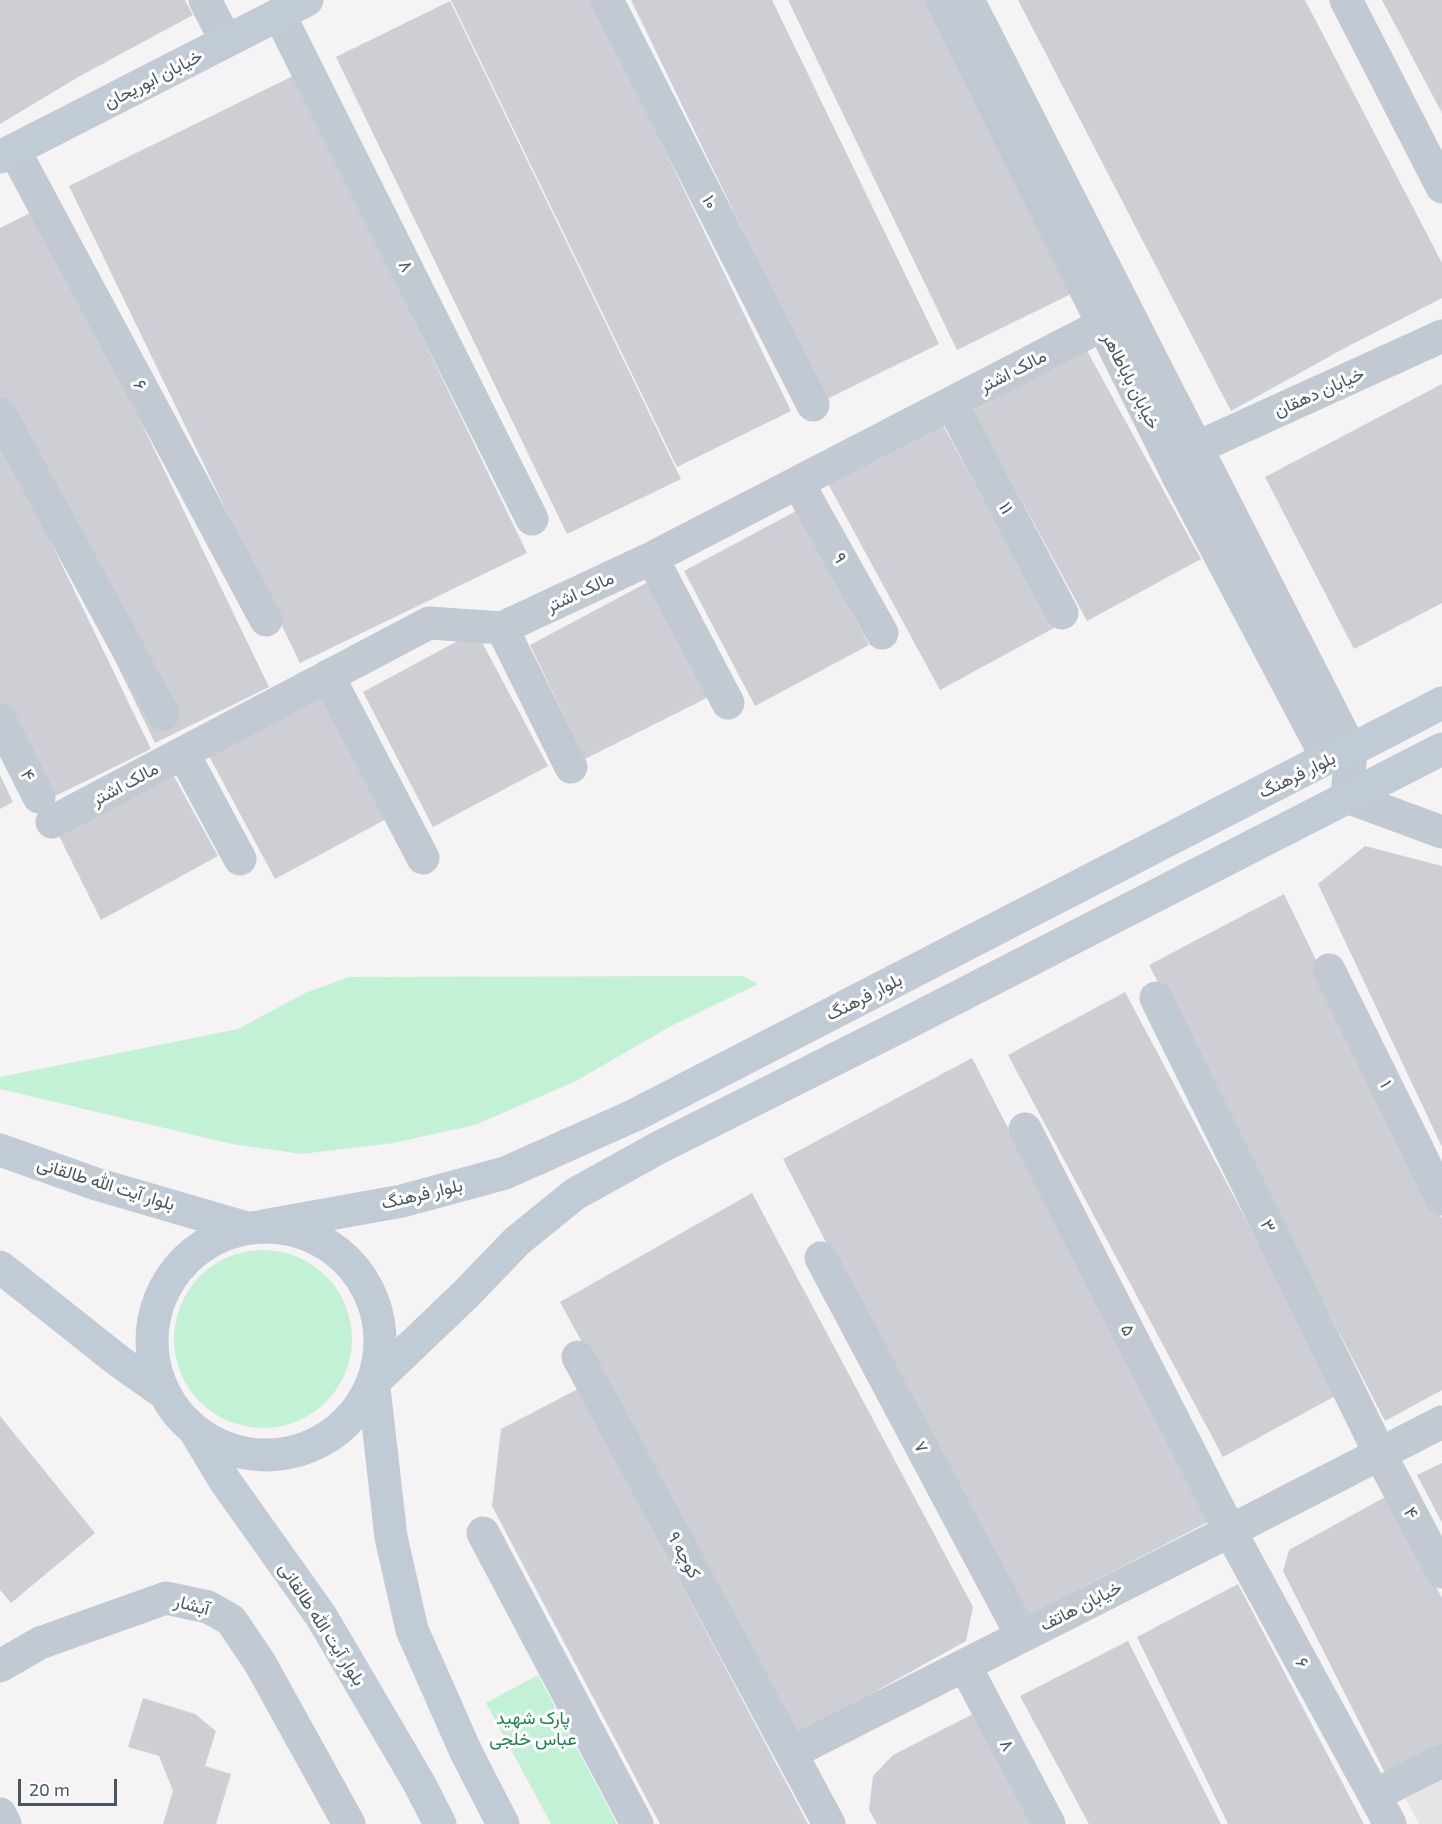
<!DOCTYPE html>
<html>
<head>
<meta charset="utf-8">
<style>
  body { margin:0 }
  #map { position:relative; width:1442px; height:1824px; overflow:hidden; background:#f5f3f3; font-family:"Exo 2",sans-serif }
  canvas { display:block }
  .scale { position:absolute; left:18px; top:1779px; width:99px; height:27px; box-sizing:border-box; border:3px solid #4a5661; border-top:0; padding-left:8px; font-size:18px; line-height:21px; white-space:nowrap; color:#4a5661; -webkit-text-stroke:4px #fff; paint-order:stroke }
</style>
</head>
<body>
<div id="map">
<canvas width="1442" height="1824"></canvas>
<div class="scale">20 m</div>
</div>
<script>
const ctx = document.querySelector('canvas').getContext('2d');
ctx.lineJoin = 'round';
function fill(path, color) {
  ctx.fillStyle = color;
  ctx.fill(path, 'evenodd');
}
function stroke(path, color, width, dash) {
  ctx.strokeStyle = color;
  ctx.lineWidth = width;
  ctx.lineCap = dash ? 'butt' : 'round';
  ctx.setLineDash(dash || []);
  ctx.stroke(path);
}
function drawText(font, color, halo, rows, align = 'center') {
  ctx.font = font + ' "Exo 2",Vazirmatn,sans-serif';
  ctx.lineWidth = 6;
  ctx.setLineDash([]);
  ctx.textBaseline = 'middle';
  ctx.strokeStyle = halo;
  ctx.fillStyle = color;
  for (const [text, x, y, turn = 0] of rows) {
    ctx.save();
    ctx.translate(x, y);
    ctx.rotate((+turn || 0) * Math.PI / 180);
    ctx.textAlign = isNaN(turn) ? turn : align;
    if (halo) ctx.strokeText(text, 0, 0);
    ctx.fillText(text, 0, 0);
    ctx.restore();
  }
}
fill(new Path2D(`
  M1442,1761V1824H1419L1398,1784Z`), '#e6e4e5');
fill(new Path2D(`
  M743,976L758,984L671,1026L576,1081L475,1125L393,1143L302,1154L232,1144L0,1089V1077L238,1029L305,993L349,977Z
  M174 1339a89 89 0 1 1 178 0a89 89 0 1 1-178 0Z
  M538,1675L617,1824H551L486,1703Z`), '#c3f1d5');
fill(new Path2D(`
  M0,0H185L193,15L80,76L0,124Z
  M451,0H592L791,411L677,467Z
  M631,0H772L939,344L825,400Z
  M788,0H929L1071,294L957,350Z
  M1018,0H1305L1442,263V298L1343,349L1231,411Z
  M1382,0H1442V113Z
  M450,1L681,479L567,534L336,57Z
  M295,75L527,553L300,663L69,186Z
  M38,209L269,687L155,743L0,423V228Z
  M1086,349L1201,559L1087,621L973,411Z
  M1442,384V603L1354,649L1265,477Z
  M939,418L1054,628L940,690L826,480Z
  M0,437L151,749L37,805L0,728Z
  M798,510L869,645L755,706L684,571Z
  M648,582L707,698L585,759L530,645Z
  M476,631L548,766L433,827L363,692Z
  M317,683L388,818L275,879L203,745Z
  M171,771L218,856L101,920L57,832Z
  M0,775L13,802L0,809Z
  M1365,846L1442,866V1147L1318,884Z
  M1284,894L1442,1219V1390L1385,1421L1149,965Z
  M1125,992L1339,1394L1223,1457L1008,1055Z
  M972,1058L1210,1521L1021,1619L783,1159Z
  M752,1193L973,1607L966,1641L797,1735L560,1302Z
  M578,1389L808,1824H660L492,1506L501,1429Z
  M0,1416L95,1533L11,1603L0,1590Z
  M1442,1463V1523L1417,1475Z
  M1387,1496L1442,1598V1748L1388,1779L1283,1571L1289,1550Z
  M1238,1584L1364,1824H1228L1137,1637Z
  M1128,1641L1221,1824H1089L1020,1696Z
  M143,1698L195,1714L216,1731L205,1766L231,1774L216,1824H163L173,1791L159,1756L128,1747Z
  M975,1713L1031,1824H877L869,1810L873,1776L893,1755Z`), '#cdcfd5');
stroke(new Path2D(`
  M205,0L226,41
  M607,0L813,405
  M942,0L1178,476L1327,758
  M968,0L1351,750
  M1346,0L1442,187
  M279,14L532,519
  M14,150L266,620
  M951,403L1062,613
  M0,414L163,714
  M1196,448L1442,336
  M798,483L882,633
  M652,558L728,703
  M502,628L571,767
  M328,676L423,858
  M0,720L39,797
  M183,753L240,859
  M1347,797L1442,832
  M52,822L429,623L502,628L652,558L1102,325
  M1329,970L1442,1199
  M1156,998L1380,1454L1442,1572
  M1025,1129L1230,1531L1390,1824
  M821,1258L1022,1636
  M578,1357L829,1824
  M483,1533L637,1824
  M0,1666L40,1643L166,1598L208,1607L231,1620L260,1663L349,1824
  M965,1666L1049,1824
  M791,1753L1230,1531L1442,1422
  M1375,1795L1442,1761
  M0,1814L5,1824`), '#c1cad2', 33);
stroke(new Path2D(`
  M1178,476L1196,448
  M1347,797L1351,750`), '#c1cad2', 33);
stroke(new Path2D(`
  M0,157L307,0
  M0,1150L96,1184L247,1228
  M263,1226L402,1201L505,1173L635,1115L1327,758L1351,750L1442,703
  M152 1341a114 114 0 1 1 228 0a114 114 0 1 1-228 0Z
  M0,1267L120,1362L164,1393
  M378,1378L466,1294L517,1241L575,1194L658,1148L907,1023L1442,749
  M374,1388L391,1537L412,1630L466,1752L503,1824
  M195,1431L225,1481L321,1616L419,1783L440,1824`), '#c1cbd6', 33);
drawText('18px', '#4a5661', '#fff', [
  ["خیابان ابوریحان",153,79,-27],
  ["۱۰",710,202,63],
  ["۸",406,266,63],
  ["مالک اشتر",1013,371,-27],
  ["خیابان باباطاهر",1131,381,63],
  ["۶",140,385,62],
  ["خیابان دهقان",1319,392,-24],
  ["۱۱",1006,508,62],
  ["۹",840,558,61],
  ["مالک اشتر",580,592,-25],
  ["۴",28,775,63],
  ["بلوار فرهنگ",1297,775,-26],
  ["مالک اشتر",125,784,-28],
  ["بلوار فرهنگ",864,997,-27],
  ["۱",1386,1084,64],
  ["بلوار آیت الله طالقانی",106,1184,17],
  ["بلوار فرهنگ",422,1194,-13],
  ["۳",1268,1226,64],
  ["۵",1128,1330,63],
  ["۷",921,1447,62],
  ["۴",1411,1513,62],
  ["کوچه ۹",684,1555,62],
  ["آبشار",192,1605,15],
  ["خیابان هاتف",1081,1606,-27],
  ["بلوار آیت الله طالقانی",322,1624,57],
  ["۶",1302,1663,61],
  ["۸",1007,1745,62]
]);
drawText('18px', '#17864f', '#fff', [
  ["پارک شهید",533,1718],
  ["عباس خلجی",533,1739]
]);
</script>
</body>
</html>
